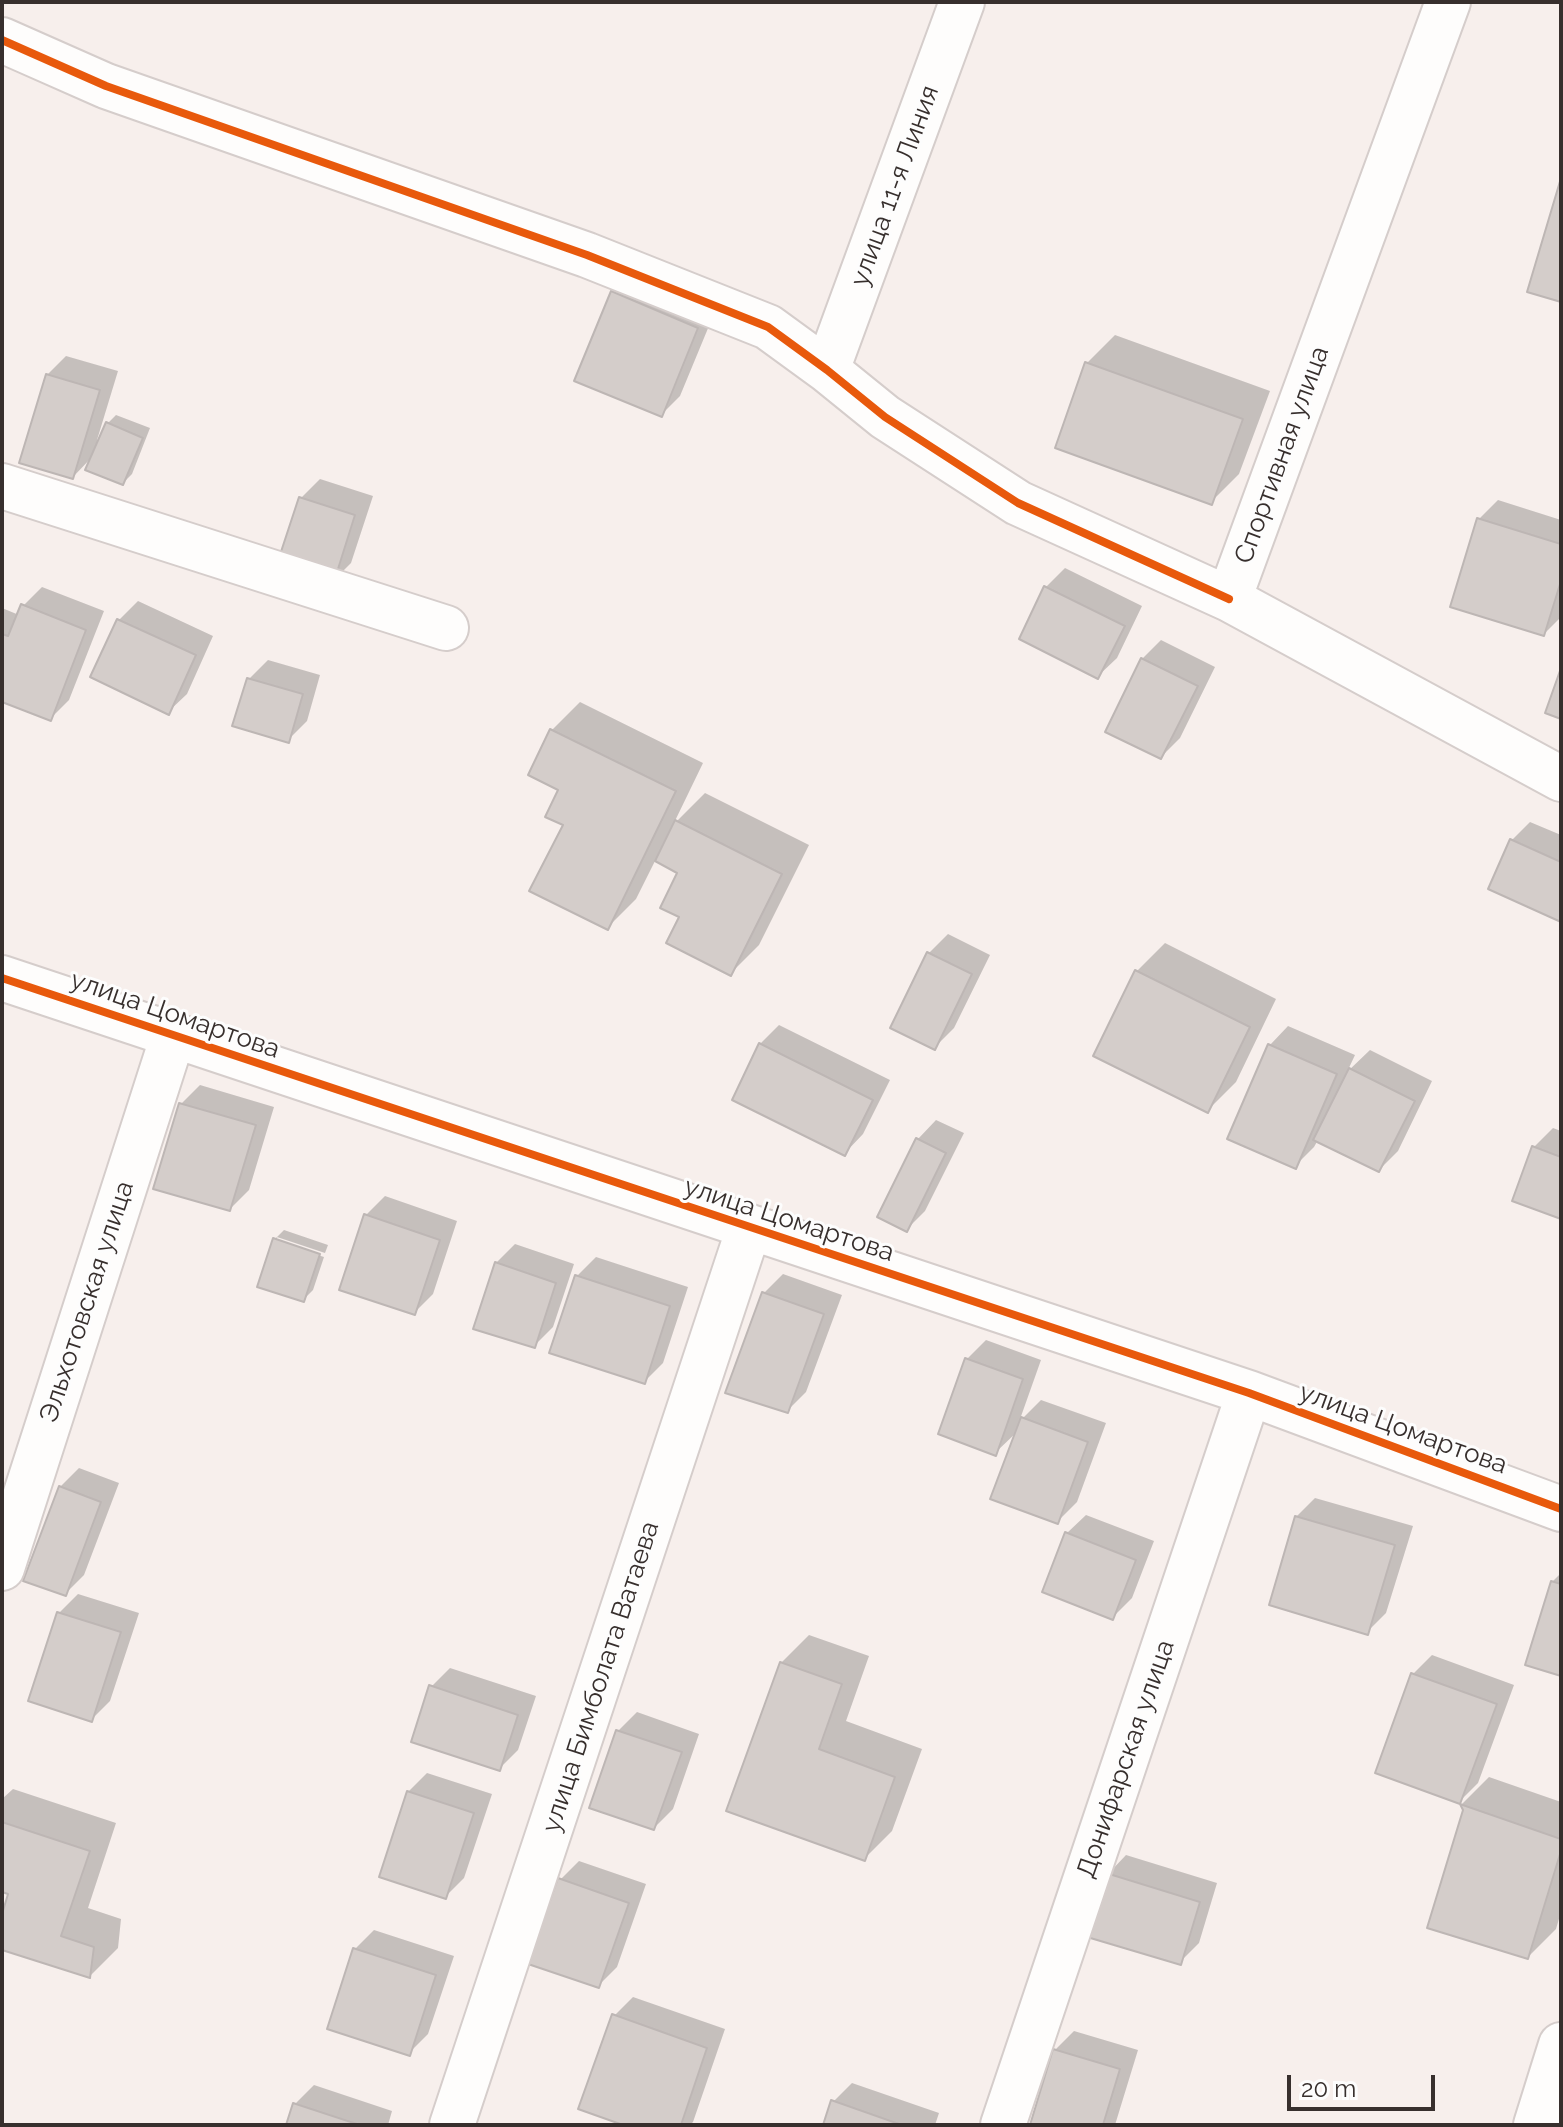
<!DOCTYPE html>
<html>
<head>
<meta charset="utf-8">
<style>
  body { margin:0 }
  #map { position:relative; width:1563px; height:2127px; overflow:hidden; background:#f7efec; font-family:Raleway,sans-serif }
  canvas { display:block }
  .frame { position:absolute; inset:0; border:4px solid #372f2d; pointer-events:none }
  .scale { position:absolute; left:1287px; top:2075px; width:148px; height:36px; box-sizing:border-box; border:4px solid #372f2d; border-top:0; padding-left:10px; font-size:24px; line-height:28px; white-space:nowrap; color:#372f2d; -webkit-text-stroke:6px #fdfdfd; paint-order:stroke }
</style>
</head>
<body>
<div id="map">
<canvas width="1563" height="2127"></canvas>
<div class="frame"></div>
<div class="scale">20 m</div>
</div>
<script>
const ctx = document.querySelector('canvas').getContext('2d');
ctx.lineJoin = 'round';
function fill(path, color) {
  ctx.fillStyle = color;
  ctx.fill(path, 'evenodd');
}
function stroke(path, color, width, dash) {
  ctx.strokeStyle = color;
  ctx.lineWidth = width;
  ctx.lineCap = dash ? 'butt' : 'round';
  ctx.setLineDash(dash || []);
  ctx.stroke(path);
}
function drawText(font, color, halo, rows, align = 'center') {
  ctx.font = font + ' Raleway,sans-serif';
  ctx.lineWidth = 6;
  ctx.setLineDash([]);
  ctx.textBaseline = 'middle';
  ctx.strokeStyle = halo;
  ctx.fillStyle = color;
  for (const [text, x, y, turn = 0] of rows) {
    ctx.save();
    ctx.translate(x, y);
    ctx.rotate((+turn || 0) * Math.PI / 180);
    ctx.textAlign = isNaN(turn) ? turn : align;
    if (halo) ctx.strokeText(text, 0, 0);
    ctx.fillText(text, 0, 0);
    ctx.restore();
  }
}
fill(new Path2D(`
  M631,273L716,309L680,396L661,415L612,292Z
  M1115,335L1270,391L1239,474L1211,502L1087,363Z
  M66,356L118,371L97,440L100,441L107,424L116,415L150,428L132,474L123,483L93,456L73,477L47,375Z
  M320,479L373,496L351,563L332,582L301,498Z
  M1498,500L1561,520V617L1544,634L1479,519Z
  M1065,568L1142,606L1117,658L1098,676L1046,587Z
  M42,587L104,611L69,700L50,719L2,700V608L19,615L23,606Z
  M138,601L213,636L187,694L168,712L119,620Z
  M1161,640L1215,667L1180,738L1161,757L1142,659Z
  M268,660L320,675L307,721L288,740L249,679Z
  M580,702L703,763L673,825L705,793L809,845L759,945L731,973L681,916L680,872L656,859L636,899L608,927L565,824L552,730Z
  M1530,822L1561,835V920L1511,841Z
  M948,934L990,955L954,1028L935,1047L892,1027L929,953Z
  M1165,943L1276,999L1236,1082L1208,1110L1137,971Z
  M779,1025L890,1080L863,1134L845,1153L760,1044Z
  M1288,1026L1355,1055L1347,1072L1370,1050L1432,1081L1398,1151L1379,1170L1318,1140L1314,1147L1295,1166L1270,1045Z
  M200,1085L274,1107L249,1190L230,1209L156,1187L181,1104Z
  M936,1120L964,1133L925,1211L906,1230L918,1139Z
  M1553,1128L1561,1131V1217L1534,1147Z
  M385,1196L457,1221L433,1294L414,1313L366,1215Z
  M284,1230L328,1245L325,1253L277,1237V1242L324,1257L313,1290L304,1299L275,1239Z
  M515,1244L574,1264L553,1327L534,1346L496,1263Z
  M596,1257L688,1287L663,1363L644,1382L551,1352L577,1276Z
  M783,1274L842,1295L806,1392L787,1411L764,1293Z
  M986,1340L1041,1360L1019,1422L1041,1400L1106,1423L1077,1502L1058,1521L1018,1431L995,1453L967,1359Z
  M79,1468L119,1483L84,1575L65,1594L60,1487Z
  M1315,1498L1413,1526L1386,1613L1367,1632L1296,1517Z
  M1086,1515L1154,1541L1132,1598L1113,1617L1067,1533Z
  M1561,1573V1674L1552,1582Z
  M78,1594L139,1613L110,1701L91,1720L59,1613Z
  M809,1635L869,1656L846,1721L922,1749L892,1831L864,1859L781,1663Z
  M1432,1655L1514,1685L1478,1783L1459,1802L1377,1772L1413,1674Z
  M450,1668L536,1696L518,1750L499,1769L431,1687Z
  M637,1712L699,1734L673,1809L654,1828L618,1731Z
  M427,1773L492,1794L464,1878L445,1897L408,1792Z
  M1489,1777L1561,1802V1912L1556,1929L1528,1957L1462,1804Z
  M13,1789L116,1823L88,1908L121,1919L118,1948L90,1976L2,1947V1921L11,1893L2,1890V1799Z
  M1126,1855L1217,1883L1199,1943L1180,1962L1108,1874Z
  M579,1861L646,1884L617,1967L598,1986L560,1880Z
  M374,1930L454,1956L428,2034L409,2053L355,1949Z
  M633,1997L725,2029L693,2122L690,2125H630L614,2016Z
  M1074,2031L1138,2050L1115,2125H1032L1055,2050Z
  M852,2083L939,2113L935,2125H825L833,2102Z
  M314,2085L392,2111L388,2125H288L295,2104Z`), '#0003');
const building = new Path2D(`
  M1561,178V302L1527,292Z
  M611,291L698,328L662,417L574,381Z
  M1085,362L1243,419L1212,505L1055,448Z
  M46,374L100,390L73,479L19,463Z
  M106,422L143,438L123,485L85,470Z
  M299,497L355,515L333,585L276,567Z
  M1477,518L1561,544V581L1544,636L1450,607Z
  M1044,586L1125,626L1098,679L1019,639Z
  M21,604L86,630L51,721L2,702V634L8,636Z
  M117,619L196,655L169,715L90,677Z
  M1141,658L1198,686L1161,759L1105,732Z
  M1561,668V719L1545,713Z
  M247,678L303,694L289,743L232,726Z
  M550,729L676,791L608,930L529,891L563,825L545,817L558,790L528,775Z
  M675,820L782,874L731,976L666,943L679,917L660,908L677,873L655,861Z
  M1510,839L1561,862V922L1488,889Z
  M927,952L972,974L935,1050L890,1028Z
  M1135,970L1250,1027L1208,1113L1093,1056Z
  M759,1043L873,1100L845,1156L732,1100Z
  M1268,1044L1337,1074L1296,1169L1227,1139Z
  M1349,1068L1415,1101L1379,1172L1313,1140Z
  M179,1103L256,1125L230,1211L153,1189Z
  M916,1138L946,1153L907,1232L877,1217Z
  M1532,1146L1561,1157V1219L1512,1201Z
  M364,1214L440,1240L415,1315L339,1290Z
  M273,1238L320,1254L304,1302L257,1287Z
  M495,1262L556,1283L535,1348L473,1329Z
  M575,1275L670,1306L645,1384L549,1353Z
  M762,1292L824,1314L788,1413L725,1393Z
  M965,1358L1023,1379L996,1456L938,1434Z
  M1021,1417L1088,1442L1058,1524L990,1499Z
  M59,1486L101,1502L66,1596L23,1581Z
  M1295,1516L1395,1545L1368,1635L1269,1605Z
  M1065,1532L1136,1560L1113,1620L1042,1592Z
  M1551,1581L1561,1584V1676L1525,1665Z
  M57,1612L121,1632L92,1722L28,1701Z
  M780,1662L842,1684L819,1749L895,1777L865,1861L726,1811Z
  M1411,1673L1497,1704L1460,1804L1375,1773Z
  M429,1685L518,1715L500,1771L411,1742Z
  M616,1730L682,1752L654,1830L589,1808Z
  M407,1791L474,1813L446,1899L379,1877Z
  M1460,1804L1561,1839V1851L1528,1959L1427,1928L1463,1810Z
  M2,1822L90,1851L61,1936L94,1947L90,1978L2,1950V1914L8,1894L2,1892Z
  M1106,1873L1200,1902L1181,1965L1087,1937Z
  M558,1878L629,1903L599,1988L528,1964Z
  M353,1948L436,1975L410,2056L327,2029Z
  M612,2014L707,2048L681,2125H623L578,2109Z
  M1053,2049L1120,2069L1103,2125H1030Z
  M831,2100L902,2125H823Z
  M293,2103L360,2125H286Z`);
fill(building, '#d4cdca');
stroke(building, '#bdb6b4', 2);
const minor = new Path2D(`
  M1448,2L1229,599L1561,779
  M2,40L106,86L587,255L768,327L827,370L885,417L1018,503L1229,599
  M827,370L962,2
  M2,486L446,628
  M2,978L1249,1393L1561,1509
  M2,1568L173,1036
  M452,2125L749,1228
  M1003,2125L1249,1393
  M1536,2125L1561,2045`);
stroke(minor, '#d5cdcb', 48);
stroke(minor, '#fefdfc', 44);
stroke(new Path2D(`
  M2,40L106,86L587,255L768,327L827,370L885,417L1018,503L1229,599
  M2,978L1249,1393L1561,1509`), '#e8590c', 8);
drawText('26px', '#372f2d', '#fdfdfd', [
  ["улица 11-я Линия",895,186,-70],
  ["Спортивная улица",1282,455,-70],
  ["улица Цомартова",175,1015,19],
  ["улица Цомартова",789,1220,18],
  ["Эльхотовская улица",87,1302,-72],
  ["улица Цомартова",1403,1429,20],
  ["улица Бимболата Ватаева",601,1677,-72],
  ["Донифарская улица",1126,1759,-71]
]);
</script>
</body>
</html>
